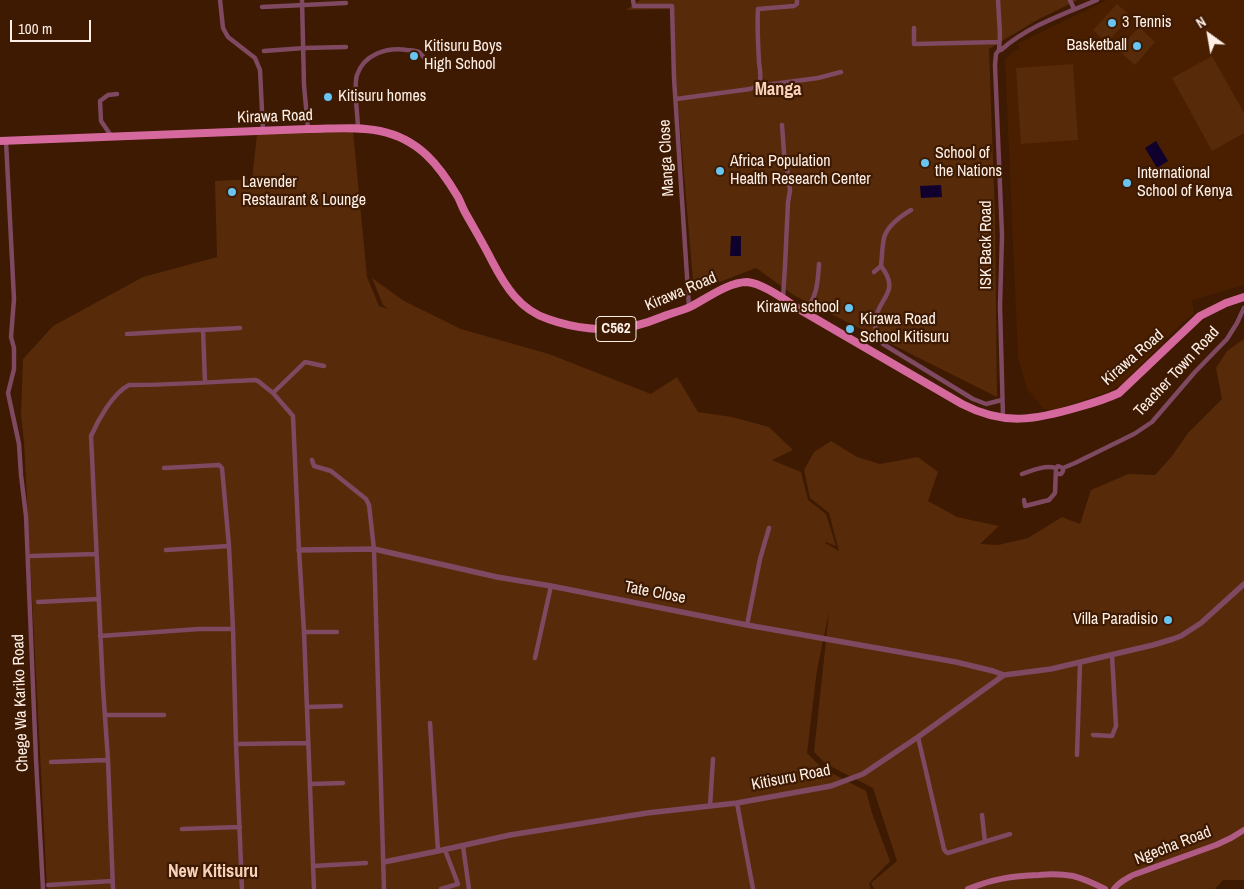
<!DOCTYPE html>
<html>
<head>
<meta charset="utf-8">
<style>
  body { margin:0 }
  #map { position:relative; width:1244px; height:889px; overflow:hidden; background:#3d1a01; font-family:"Archivo Narrow",sans-serif }
  canvas { display:block }
  .north { position:absolute; left:1184px; top:10px; width:50px; height:50px; -webkit-text-stroke:4px #3d1a01; paint-order:stroke; rotate:328deg; font-size:14px; font-weight:700; line-height:20px; text-align:center; color:#feefe7 }
  .north::after { content:''; display:block; margin:auto; width:18px; height:22px; background:#feefe7; clip-path:polygon(50% 0,100% 100%,50% 72%,0 100%) }
  .scale { position:absolute; left:10px; top:20px; width:81px; height:22px; box-sizing:border-box; border:2px solid #feefe7; border-top:0; padding-left:6px; font-size:15px; line-height:18px; white-space:nowrap; color:#feefe7; -webkit-text-stroke:4px #3d1a01; paint-order:stroke }
</style>
</head>
<body>
<div id="map">
<canvas width="1244" height="889"></canvas>
<div class="north">N</div>
<div class="scale">100 m</div>
</div>
<script>
const ctx = document.querySelector('canvas').getContext('2d');
ctx.lineJoin = 'round';
function fill(path, color) {
  ctx.fillStyle = color;
  ctx.fill(path, 'evenodd');
}
function stroke(path, color, width, dash) {
  ctx.strokeStyle = color;
  ctx.lineWidth = width;
  ctx.lineCap = dash ? 'butt' : 'round';
  ctx.setLineDash(dash || []);
  ctx.stroke(path);
}
function drawText(font, color, halo, rows, align = 'center') {
  ctx.font = font + ' "Archivo Narrow",sans-serif';
  ctx.lineWidth = 4.5;
  ctx.setLineDash([]);
  ctx.textBaseline = 'middle';
  ctx.strokeStyle = halo;
  ctx.fillStyle = color;
  for (const [text, x, y, turn = 0] of rows) {
    ctx.save();
    ctx.translate(x, y);
    ctx.rotate((+turn || 0) * Math.PI / 180);
    ctx.textAlign = isNaN(turn) ? turn : align;
    if (halo) ctx.strokeText(text, 0, 0);
    ctx.fillText(text, 0, 0);
    ctx.restore();
  }
}
fill(new Path2D(`
  M1107,0H1244V285L1192,300L1194,313L1181,324L1122,384L1106,393L1053,410L1044,409L1027,389L1018,358L1005,60L1013,51L1020,49L1017,44Z`), '#491f00');
fill(new Path2D(`
  M640,0H1078L1037,20L989,49L995,216L997,397L795,296L756,268L694,292L670,9L626,10Z
  M1117,4L1131,16L1107,43L1093,30Z
  M1139,27L1155,42L1135,65L1118,50Z
  M1212,56L1244,113V133L1212,151L1172,78Z
  M1073,64L1078,140L1021,144L1016,68Z
  M353,131L367,277L379,306L388,309L383,305L372,278L404,301L461,329L549,354L651,394L677,377L698,412L732,417L769,427L793,450L772,460L801,472L808,500L826,514L836,546L826,542L825,543L839,551L829,513L810,498L804,470L814,452L831,441L857,457L880,464L918,457L938,472L928,501L957,517L999,526L980,544L998,545L1028,538L1062,517L1080,524L1091,490L1128,474L1155,475L1172,456L1188,433L1222,399L1216,368L1227,351L1244,339V880H1223L1215,889H874L871,883L897,861L873,788L826,764L814,752L829,612L817,670L807,753L822,768L866,791L872,813L890,861L869,883L871,889H47L24,442L21,415L23,359L53,326L143,277L217,257L215,181L252,179L257,134Z`), '#572a09');
fill(new Path2D(`
  M1156,141L1168,161L1157,168L1145,148Z
  M941,185L942,197L921,198L920,186Z
  M731,236H741V256H730Z`), '#0f002e');
stroke(new Path2D(`
  M220,0L223,28L228,37L255,58L260,70L263,131
  M302,0L304,85L308,129
  M633,0L634,6H672L674,78L689,307
  M998,0L1000,35L999,50
  M1070,0L1074,9
  M262,7L346,3
  M914,28V44L999,42
  M264,51L304,48L346,47
  M758,86L818,78L841,72
  M676,99L750,89L758,86C762,78 760,71 759,62C758,45 757,27 758,9L794,6L797,4V0
  M782,125L784,153L789,180L790,191L788,202L785,266L783,298
  M358,129C358,114 353,88 357,75C364,54 387,47 407,50C410,50 416,51 419,52C422,55 426,60 429,64
  M112,137L101,121L100,101L108,95L117,94
  M6,141L14,299L11,337L14,348V369L8,393L19,444L21,475L26,516L36,760L43,889
  M881,266C902,293 877,298 875,322C874,330 879,338 883,344L973,399L986,404L1002,400
  M874,272L881,266C882,258 882,247 884,238C887,226 901,216 911,210
  M804,312C817,299 818,281 819,264
  M203,330L240,328
  M127,334L196,330H203L205,382
  M273,393L304,363L305,362L324,366
  M1003,417L1000,306L1002,235L995,65L996,54L999,50H1001C1028,26 1064,14 1097,0
  M312,460L314,466L331,471L366,499L369,505L374,549L384,889
  M164,468L219,465L222,468L229,546L233,629L236,744L242,889
  M1063,468L1075,463L1134,434L1152,422L1195,372L1227,339L1237,323L1244,308
  M1022,474C1033,470 1045,465 1056,468
  M1024,500L1025,506L1049,500L1055,493L1056,468L1058,466L1063,468V471L1061,474H1058L1056,473
  M166,550L229,546
  M31,556L96,554
  M38,602L99,599
  M747,625L760,559L769,528
  M304,632H337
  M100,636L199,629H233
  M535,658L551,586
  M307,707L341,706
  M105,715H164
  M430,723L438,851
  M1093,735L1112,736L1116,726L1112,655
  M918,737L944,849L946,852L948,853L1010,834
  M236,744L308,743
  M1077,755L1080,663
  M51,762L108,760
  M310,784L343,783
  M737,803L753,889
  M710,806L713,759
  M982,815L985,842
  M182,829L240,827
  M463,846L469,889
  M313,866L366,863
  M48,885L112,881
  M113,889L108,760L103,688L91,436C98,420 113,393 129,385C171,385 213,382 255,380L258,381L273,393L293,416L299,550L304,632L314,889
  M441,889L458,884L445,850`), '#7e4961', 4.5);
stroke(new Path2D(`
  M299,550L374,549L497,577L551,586L747,625L956,662L993,671L1004,675
  M384,862L438,851L510,835L647,813L737,803L831,786L863,774L918,737L1004,675L1051,669L1153,645L1173,639L1181,636L1201,623L1244,584`), '#7e4961', 5.5);
stroke(new Path2D(`
  M968,889C993,879 1011,876 1039,875C1050,874 1062,874 1073,876C1085,879 1095,884 1105,889
  M1114,889C1119,882 1126,879 1133,875L1216,845L1231,838L1244,830`), '#af5b83', 6);
stroke(new Path2D(`
  M0,141L308,129C332,129 357,126 380,131C419,139 439,165 458,197C461,203 463,209 466,214C475,230 484,245 492,261C505,286 520,310 548,319C573,328 604,332 631,327C643,324 655,320 667,315C675,312 684,310 692,306C707,298 729,282 747,282C763,283 789,303 804,312L962,404C1004,426 1035,420 1079,407C1093,403 1106,399 1119,393L1200,316L1226,303L1244,297`), '#d5699d', 8);
for (const [x, y, r, color] of [
  [1112,23,5,"#68c4f0"],
  [1137,46,5,"#68c4f0"],
  [414,56,5,"#68c4f0"],
  [328,97,5,"#68c4f0"],
  [925,163,5,"#68c4f0"],
  [720,171,5,"#68c4f0"],
  [1127,183,5,"#68c4f0"],
  [232,192,5,"#68c4f0"],
  [849,308,5,"#68c4f0"],
  [850,329,5,"#68c4f0"],
  [1168,620,5,"#68c4f0"]
]) {
  const dot = new Path2D();
  dot.arc(x, y, r, 0, 2 * Math.PI);
  ctx.fillStyle = color;
  ctx.fill(dot);
  stroke(dot, '#3d1a01', 2);
}
for (const [x, y, w] of [
  [616,329,40]
]) {
  const box = new Path2D();
  box.roundRect(x - w / 2, y - 12.5, w, 25, 4);
  ctx.fillStyle = '#3d1a01';
  ctx.fill(box);
  stroke(box, '#feefe7', 1);
}
drawText('bold 15px', '#feefe7', null, [
  ["C562",616,329]
]);
drawText('16px', '#feefe7', '#3d1a01', [
  ["3 Tennis",1122,23],
  ["Basketball",1127,46,"right"],
  ["Kitisuru Boys",424,47],
  ["High School",424,65],
  ["Kitisuru homes",338,97],
  ["School of",935,154],
  ["the Nations",935,172],
  ["Africa Population",730,162],
  ["Health Research Center",730,180],
  ["International",1137,174],
  ["School of Kenya",1137,192],
  ["Lavender",242,183],
  ["Restaurant & Lounge",242,201],
  ["Kirawa school",839,308,"right"],
  ["Kirawa Road",860,320],
  ["School Kitisuru",860,338],
  ["Villa Paradisio",1158,620,"right"]
], 'left');
drawText('16px', '#feefe7', '#3d1a01', [
  ["Kirawa Road",275,117,-2],
  ["Manga Close",667,158,-93],
  ["ISK Back Road",987,245,-90],
  ["Kirawa Road",681,292,-23],
  ["Kirawa Road",1133,358,-41],
  ["Teacher Town Road",1177,372,-47],
  ["Tate Close",655,593,11],
  ["Chege Wa Kariko Road",21,703,-92],
  ["Kitisuru Road",791,778,-11],
  ["Ngecha Road",1173,846,-21]
]);
drawText('bold 18px', '#f9d2bc', '#3d1a01', [
  ["Manga",778,90],
  ["New Kitisuru",213,872]
]);
</script>
</body>
</html>
